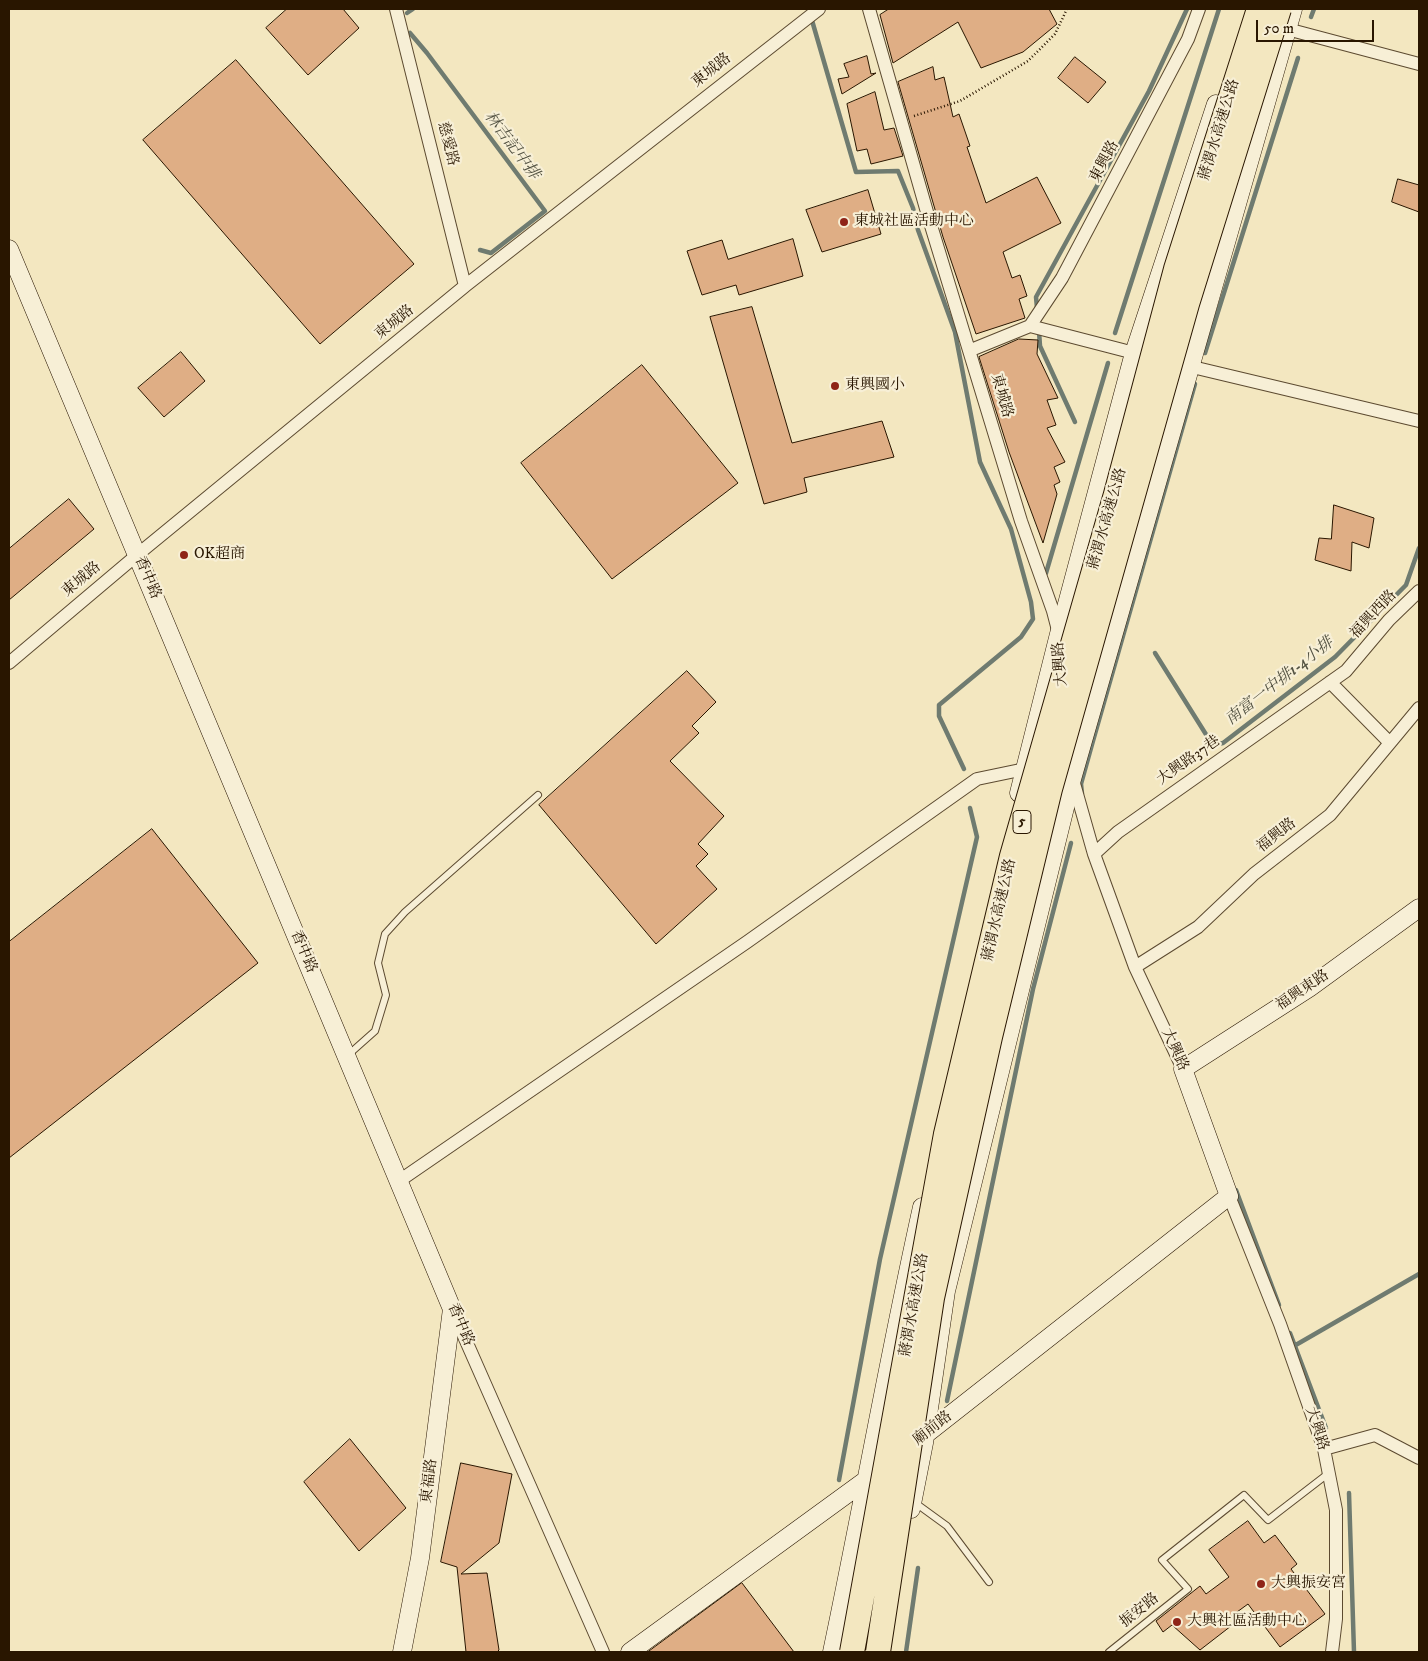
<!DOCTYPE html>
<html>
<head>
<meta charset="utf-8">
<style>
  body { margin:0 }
  #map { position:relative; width:1428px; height:1661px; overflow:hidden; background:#f3e7c0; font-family:"IM FELL DW Pica",serif }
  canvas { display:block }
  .frame { position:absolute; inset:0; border:10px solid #291600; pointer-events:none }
  .scale { position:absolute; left:1256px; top:20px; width:118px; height:22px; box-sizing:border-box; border:2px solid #291600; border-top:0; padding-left:6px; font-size:15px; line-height:18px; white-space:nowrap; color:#291600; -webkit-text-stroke:4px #f7efd6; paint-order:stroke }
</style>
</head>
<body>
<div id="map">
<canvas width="1428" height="1661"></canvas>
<div class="frame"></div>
<div class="scale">50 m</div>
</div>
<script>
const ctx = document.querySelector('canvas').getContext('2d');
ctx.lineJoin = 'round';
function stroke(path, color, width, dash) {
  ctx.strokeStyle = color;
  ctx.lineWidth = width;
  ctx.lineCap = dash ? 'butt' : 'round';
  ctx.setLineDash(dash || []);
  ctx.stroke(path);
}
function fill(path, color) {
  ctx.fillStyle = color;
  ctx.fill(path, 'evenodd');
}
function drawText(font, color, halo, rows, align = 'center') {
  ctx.font = font + ' "IM FELL DW Pica","Noto Serif TC",serif';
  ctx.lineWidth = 4.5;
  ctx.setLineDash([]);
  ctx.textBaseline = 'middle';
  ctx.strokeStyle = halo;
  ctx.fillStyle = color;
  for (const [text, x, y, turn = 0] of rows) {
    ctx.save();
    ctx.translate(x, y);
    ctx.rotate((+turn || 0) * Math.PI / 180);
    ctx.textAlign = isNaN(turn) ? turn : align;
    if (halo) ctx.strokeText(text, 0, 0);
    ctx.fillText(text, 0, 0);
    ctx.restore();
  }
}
stroke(new Path2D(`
  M407,13L413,9
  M811,17L856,172L898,171L913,208L918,230L955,332L980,462L1011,529L1031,602L1033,619L1021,637L939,705V716L964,769
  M1311,17L1314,9
  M410,33L427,53L545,211L491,253L480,250
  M1037,308L1036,297L1149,91L1187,9
  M1039,331L1040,346L1075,422
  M1115,333L1219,9
  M1205,353L1298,58
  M1046,573L1108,363
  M1155,653L1207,736L1218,744L1223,743L1335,657L1406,585L1419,548
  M1082,794L1081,784L1093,741L1195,384
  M1236,1190L1279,1305
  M1290,1333L1326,1428
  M1294,1346L1419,1274
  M947,1401L1033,989L1071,843
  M839,1480L880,1259L977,837L970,808
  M1349,1493L1354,1652
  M906,1652L918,1568`), '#6f7b70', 4.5);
const building = new Path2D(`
  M287,9H343L359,28L308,75L266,28Z
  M889,9H1049L1057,24L1023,52L981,68L958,22L893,63L880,15Z
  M867,56L871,74L876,73L842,94L838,79L849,77L844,64Z
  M1075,57L1106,82L1088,103L1058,78Z
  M236,60L414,264L320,344L143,140Z
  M933,67L935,80L944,77L953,117L959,114L970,146L967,147L986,203L1037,177L1061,223L1003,252L1012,278L1020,275L1027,296L1019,299L1025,318L976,334L943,237L898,82Z
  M875,92L884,130L894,128L903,156L871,164L867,149L857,151L847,104Z
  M1398,179L1419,185V212L1392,202Z
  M868,190L881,234L822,252L806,210Z
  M793,239L803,276L739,295L736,285L702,295L687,251L722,240L728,259Z
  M752,307L792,443L882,421L894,457L804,478L807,492L764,504L710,317Z
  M1019,339L1038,340L1037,354L1058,398L1047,400L1056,425L1047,428L1065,462L1054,467L1060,482L1054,485L1057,494L1043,543L1009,452L979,357Z
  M181,352L205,381L164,417L138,388Z
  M642,365L738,483L612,579L521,463Z
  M69,499L94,529L9,600V549Z
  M1334,505L1374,518L1369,548L1352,542L1351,571L1315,560L1319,538L1331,539Z
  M687,671L716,702L692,726L699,733L670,761L724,816L698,844L708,854L696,866L717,889L656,944L539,805Z
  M152,829L258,963L9,1158V942Z
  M350,1439L406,1508L359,1551L304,1482Z
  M461,1463L512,1474L499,1543L461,1574L487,1573L499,1650L497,1652H466L457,1567L441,1562Z
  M1248,1521L1264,1543L1275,1535L1297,1564L1291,1569L1325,1614L1280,1647L1248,1604L1226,1620L1231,1626L1200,1650L1172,1625L1163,1632L1156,1621L1200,1586L1206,1594L1229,1577L1209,1550Z
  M742,1583L794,1652H648Z`);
fill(building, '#dfae85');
stroke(building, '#291600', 1);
const lane = new Path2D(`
  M348,1055L375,1031L386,995L378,963L385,934L405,912L538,795
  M914,1502L947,1526L989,1582
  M1109,1652L1188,1589L1162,1560L1244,1495L1268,1520L1329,1473`);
const street = new Path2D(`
  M396,9L465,286
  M869,9L929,219L1021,521L1053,611L1059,634
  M1287,29L1419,64
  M1030,326L1062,278L1188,39L1199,9
  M971,350L1030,326L1142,355
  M1184,365L1419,421
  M9,663L137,555L465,286L819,9
  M1330,682L1390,743
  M1073,780L1094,854L1135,967L1183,1069
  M1094,854L1118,832L1346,671L1389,620L1419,591
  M1135,967L1198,927L1254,874L1330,815L1419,708
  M399,1181L747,942L977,779L1025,769
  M1229,1196L1280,1324L1324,1449L1336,1510V1619L1332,1652
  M452,1309L603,1652
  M1324,1449L1375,1435L1419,1458`);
const secondary = new Path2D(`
  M9,249L452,1309L420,1558L402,1652
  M1019,793L1059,634L1134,353L1216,104
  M921,1438L1229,1196L1183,1069L1309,988L1419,908
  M911,1509L924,1443L946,1291L1072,779L1293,9
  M630,1652L873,1475
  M832,1652C863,1504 889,1355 922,1207`);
stroke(lane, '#5c4a30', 8);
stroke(street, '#5c4a30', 14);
stroke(secondary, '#291600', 19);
stroke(new Path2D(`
  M914,116L960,101L1028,61L1055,34L1067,9`), '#291600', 2.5, [1, 2.5]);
stroke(lane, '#f7efd6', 6);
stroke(street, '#f7efd6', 12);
stroke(secondary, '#f7efd6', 18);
const highwayBridge = new Path2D(`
  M852,1652L946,1134L1012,856L1116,494L1176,269L1259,9
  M878,1652L932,1298L990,1037L1050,789L1187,304L1279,9`);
stroke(highwayBridge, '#291600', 26, []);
stroke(highwayBridge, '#f3e7c0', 24);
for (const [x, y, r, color] of [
  [844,222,5,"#8f2418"],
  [835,386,5,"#8f2418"],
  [184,555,5,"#8f2418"],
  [1261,1584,5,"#8f2418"],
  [1177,1622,5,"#8f2418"]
]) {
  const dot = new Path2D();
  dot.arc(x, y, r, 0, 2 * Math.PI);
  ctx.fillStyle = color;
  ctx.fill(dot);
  stroke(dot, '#f7efd6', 2);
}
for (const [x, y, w] of [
  [1022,822,18]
]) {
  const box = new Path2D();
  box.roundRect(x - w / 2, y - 11.5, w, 23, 4);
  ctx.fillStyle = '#f7efd6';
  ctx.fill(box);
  stroke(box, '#291600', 1);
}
drawText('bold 14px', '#291600', null, [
  ["5",1022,822]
]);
drawText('15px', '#291600', '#f7efd6', [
  ["東城路",712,71,-38],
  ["蔣渭水高速公路",1220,130,-73],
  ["慈愛路",447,144,76],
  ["東興路",1105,162,-62],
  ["東城路",395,323,-39],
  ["東城路",1001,396,74],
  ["蔣渭水高速公路",1108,519,-74],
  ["香中路",147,578,67],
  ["東城路",82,580,-40],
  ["福興西路",1374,615,-47],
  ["大興路",1061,664,-95],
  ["大興路37巷",1189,761,-35],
  ["福興路",1277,836,-38],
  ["蔣渭水高速公路",1000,910,-77],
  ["香中路",303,952,67],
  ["福興東路",1303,991,-34],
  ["大興路",1174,1050,66],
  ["蔣渭水高速公路",915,1305,-80],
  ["香中路",460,1325,67],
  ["廟前路",933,1429,-38],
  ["大興路",1316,1429,72],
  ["東福路",430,1481,-83],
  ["振安路",1140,1611,-39]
]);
drawText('15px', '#291600', '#f7efd6', [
  ["東城社區活動中心",854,222],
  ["東興國小",845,386],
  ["OK超商",194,555],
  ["大興振安宮",1271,1584],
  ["大興社區活動中心",1187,1622]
], 'left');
drawText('italic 16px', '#525141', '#f7efd6', [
  ["林吉記中排",511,146,53],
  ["南富一中排1-4小排",1280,682,-38]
]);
</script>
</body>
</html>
